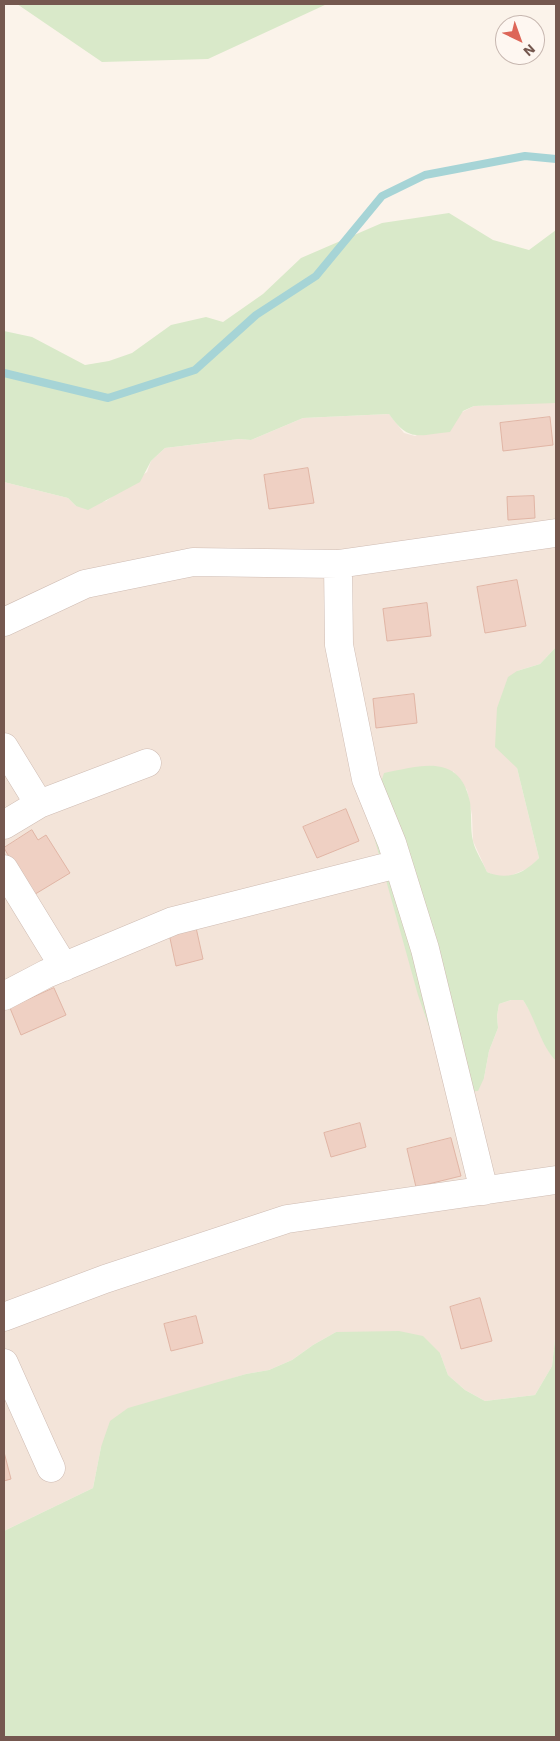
<!DOCTYPE html>
<html>
<head>
<meta charset="utf-8">
<style>
  body { margin:0 }
  #map { position:relative; width:560px; height:1741px; overflow:hidden; background:#fbf3ea; font-family:"Work Sans",sans-serif }
  canvas { display:block }
  .frame { position:absolute; inset:0; border:5px solid #75584f; pointer-events:none }
  .north { position:absolute; left:495px; top:15px; width:50px; height:50px; box-sizing:border-box; background:#fef7f1; border:1px solid #c7b7b0; border-radius:50%; rotate:138deg; font-size:14px; font-weight:700; line-height:20px; text-align:center; color:#75584f }
  .north::after { content:''; display:block; margin:auto; width:18px; height:22px; background:#dd6658; clip-path:polygon(50% 0,100% 100%,50% 72%,0 100%) }
</style>
</head>
<body>
<div id="map">
<canvas width="560" height="1741"></canvas>
<div class="frame"></div>
<div class="north">N</div>
</div>
<script>
const ctx = document.querySelector('canvas').getContext('2d');
ctx.lineJoin = 'round';
function fill(path, color) {
  ctx.fillStyle = color;
  ctx.fill(path, 'evenodd');
}
function stroke(path, color, width, dash) {
  ctx.strokeStyle = color;
  ctx.lineWidth = width;
  ctx.lineCap = dash ? 'butt' : 'round';
  ctx.setLineDash(dash || []);
  ctx.stroke(path);
}
fill(new Path2D(`
  M554,402L556,403V647L540,664L517,671V768L539,858L531,867L510,876L498,877L487,872L473,841L472,815L467,790L453,771L484,1078L489,1051L498,1028L497,1016L499,1004L511,1000H523L533,1016L548,1050L556,1061V1331L552,1366L535,1395L485,1401L465,1390L448,1375L440,1353L336,1332L313,1345L292,1360L269,1370L246,1374L173,1397L101,1447L93,1488L4,1531V482L68,498L76,506L106,501L147,472L151,461L165,448L239,439L251,440L303,418L389,414L404,433L415,436L474,406Z`), '#f3e4d9');
fill(new Path2D(`
  M17,4H327L208,59L102,62Z
  M449,213L493,240L529,250L556,230V403L474,406L463,411L450,432C419,435 409,443 389,414L303,418L251,440L239,439L165,448L151,461L140,482L88,510L76,506L68,498L4,482V331L32,337L85,365L109,361L132,353L171,325L206,317L223,322L263,294L301,258L382,223Z
  M556,647V1061C540,1044 536,1019 523,1000H511L499,1004L497,1016L498,1028L489,1051L484,1078L478,1091L452,1093L418,995L369,819L384,773C420,766 460,752 470,802C472,815 470,829 473,841C475,851 483,862 487,872C507,881 525,873 539,858L517,768L495,747L497,708L508,677L517,671L540,664Z
  M399,1331L423,1336L440,1353L448,1375L465,1390L485,1401L535,1395L552,1366L556,1331V1737H4V1531L93,1488L101,1447L110,1421L128,1408L246,1374L269,1370L292,1360L313,1345L336,1332Z`), '#d9e9c9');
stroke(new Path2D(`
  M4,373L108,398L195,370L256,315L316,276L382,196L425,175L525,156L556,159`), '#a6d4d6', 8);
const building = new Path2D(`
  M550,417L553,445L503,451L500,423Z
  M308,468L314,503L269,509L264,475Z
  M534,496L535,518L508,520L507,497Z
  M517,580L526,626L485,633L477,587Z
  M427,603L431,636L387,641L383,609Z
  M414,694L417,723L376,728L373,699Z
  M346,809L359,841L317,858L303,827Z
  M32,830L38,840L46,835L70,873L32,896L4,848Z
  M195,923L203,959L176,966L168,929Z
  M54,988L66,1015L21,1035L10,1008Z
  M360,1123L366,1147L331,1157L324,1133Z
  M451,1138L461,1176L416,1187L407,1149Z
  M480,1298L492,1341L461,1349L450,1307Z
  M196,1316L203,1343L171,1351L164,1324Z
  M4,1452L11,1479L4,1481Z`);
fill(building, '#efd0c3');
stroke(building, '#e1b5a5', 1);
const minor = new Path2D(`
  M338,564L339,645L366,779L392,843L425,949L484,1191
  M4,622L85,584L193,562L338,564L556,533
  M4,747L39,804
  M4,825L39,804L147,763
  M4,869L64,967
  M4,996L46,974L173,921L398,864
  M4,1317L105,1279L287,1219L556,1180
  M4,1363L51,1468`);
stroke(minor, '#cfbcb3', 29);
stroke(minor, '#fff', 28);
</script>
</body>
</html>
